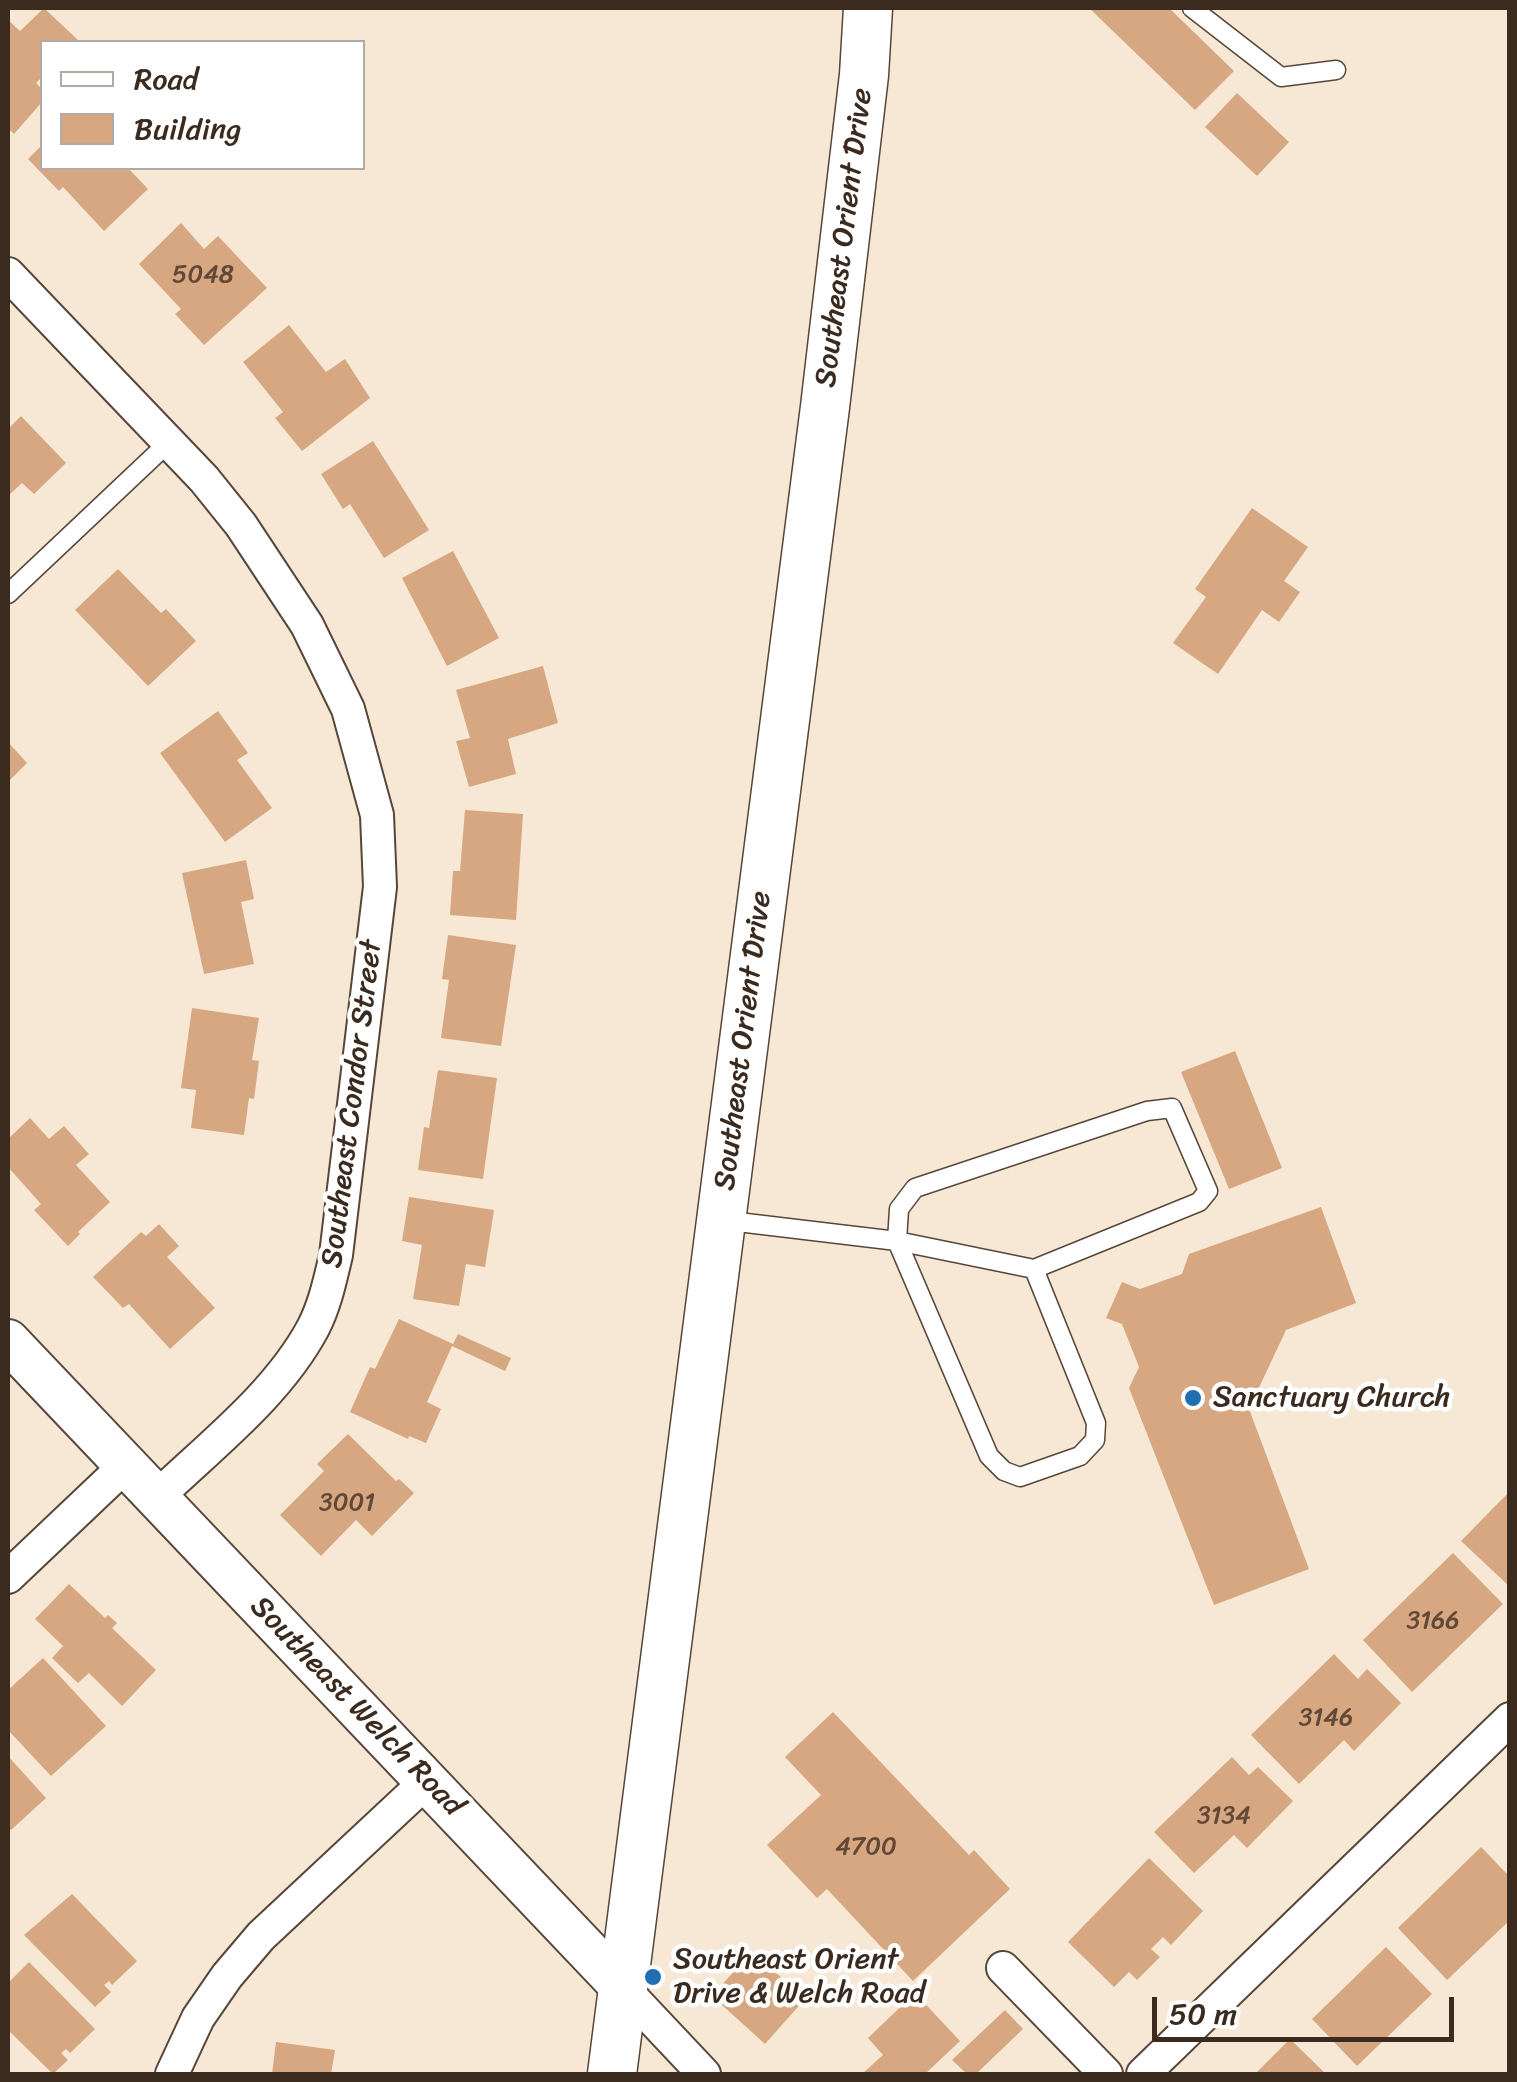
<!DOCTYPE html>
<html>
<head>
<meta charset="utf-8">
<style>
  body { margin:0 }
  #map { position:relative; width:1517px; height:2082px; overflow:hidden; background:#f7e8d5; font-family:Sriracha,sans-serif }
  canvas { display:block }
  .frame { position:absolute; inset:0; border:10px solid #3b2a1e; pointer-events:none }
  .legend { position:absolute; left:40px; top:40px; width:325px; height:130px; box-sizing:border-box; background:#fff; border:2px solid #b1aaa5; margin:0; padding:12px 18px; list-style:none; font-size:30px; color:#3b2a1e }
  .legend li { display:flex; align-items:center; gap:20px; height:50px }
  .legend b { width:50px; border:2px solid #b1aaa5 }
  .scale { position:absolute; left:1152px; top:1997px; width:302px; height:45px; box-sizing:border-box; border:5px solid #3b2a1e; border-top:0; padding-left:12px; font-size:30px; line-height:35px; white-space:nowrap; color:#3b2a1e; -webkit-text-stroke:8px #fff; paint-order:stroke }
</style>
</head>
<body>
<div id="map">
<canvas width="1517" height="2082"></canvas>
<div class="frame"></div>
<ul class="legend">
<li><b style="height:12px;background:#fff"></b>Road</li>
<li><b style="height:28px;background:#d6a781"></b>Building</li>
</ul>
<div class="scale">50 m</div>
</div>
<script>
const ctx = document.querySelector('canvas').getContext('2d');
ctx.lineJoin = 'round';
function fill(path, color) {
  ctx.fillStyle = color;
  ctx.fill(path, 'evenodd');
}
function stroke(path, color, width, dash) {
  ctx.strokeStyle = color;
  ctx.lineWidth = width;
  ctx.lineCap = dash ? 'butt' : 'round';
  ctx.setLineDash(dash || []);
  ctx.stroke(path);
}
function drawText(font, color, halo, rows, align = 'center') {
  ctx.font = font + ' Sriracha,sans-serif';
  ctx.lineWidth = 9;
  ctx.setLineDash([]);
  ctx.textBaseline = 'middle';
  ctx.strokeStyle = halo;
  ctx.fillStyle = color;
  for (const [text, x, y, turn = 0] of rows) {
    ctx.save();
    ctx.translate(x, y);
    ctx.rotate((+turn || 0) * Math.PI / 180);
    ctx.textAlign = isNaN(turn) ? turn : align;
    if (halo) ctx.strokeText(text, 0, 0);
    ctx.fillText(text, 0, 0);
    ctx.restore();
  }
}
fill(new Path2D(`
  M44,8L78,40L75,42H42V77L36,83L42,89V102L14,134L8,128V20L20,31Z
  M1089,8H1169L1234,71L1195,110Z
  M1237,93L1289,142L1257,176L1205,127Z
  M42,145V168H128L148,189L104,231L63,187L59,191L28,159Z
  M181,223L204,249L218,236L267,288L204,345L175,314L181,309L139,264Z
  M289,325L326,372L345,359L370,398L302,451L275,418L283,412L243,362Z
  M21,416L66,463L34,494L22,483L8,496V429Z
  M373,441L429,530L384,558L350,504L343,509L321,474Z
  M1252,508L1308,547L1284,581L1300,592L1279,622L1262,610L1218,674L1173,643L1206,597L1195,589Z
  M453,551L499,638L447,666L402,578Z
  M118,569L161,613L166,609L196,641L148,686L75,610Z
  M543,666L558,723L508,739L516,774L469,787L456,741L470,738L456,690Z
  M218,711L248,753L237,760L272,808L225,842L160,753Z
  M8,742L27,763L8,782Z
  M465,810L523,814L516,920L450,915L453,871H460Z
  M246,860L254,899L241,902L254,964L204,974L182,873Z
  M448,935L516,945L501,1046L441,1038L449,980L442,979Z
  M192,1008L259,1018L252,1060L259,1061L254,1099L249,1098L244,1135L191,1128L196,1090L181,1088Z
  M1235,1051L1282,1168L1229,1189L1181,1072Z
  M438,1070L497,1078L483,1179L418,1170L424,1127L429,1128Z
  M30,1118L49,1139L64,1126L89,1154L76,1165L110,1202L78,1232L80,1234L68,1246L34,1210L41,1204L8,1167V1139Z
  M409,1197L494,1210L485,1267L466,1264L459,1306L413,1299L422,1245L402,1241Z
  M1321,1207L1356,1303L1286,1330L1249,1409L1309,1569L1214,1605L1129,1388L1139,1367L1122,1324L1106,1318L1122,1282L1140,1289L1182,1274L1189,1254Z
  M159,1224L179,1246L167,1257L215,1308L170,1349L129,1304L123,1308L93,1277L141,1232L146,1236Z
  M399,1319L453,1344L458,1334L511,1358L505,1371L452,1346L427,1402L441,1409L426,1443L409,1436L408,1439L350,1412L370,1367L375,1369Z
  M348,1434L396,1481L399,1479L414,1493L372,1536L356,1520L321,1556L280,1515L324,1471L317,1464Z
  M1510,1491V1587L1461,1541Z
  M1453,1553L1503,1604L1412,1692L1363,1640Z
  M69,1584L105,1618L108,1615L117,1623L112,1628L156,1670L122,1706L89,1673L78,1683L52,1658L63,1646L35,1619Z
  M1334,1654L1358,1679L1367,1669L1401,1703L1354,1751L1344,1740L1299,1784L1251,1735Z
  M43,1658L106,1726L51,1776L8,1730V1690Z
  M833,1712L969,1855L974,1850L1010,1889L913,1981L827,1889L817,1898L767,1845L821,1795L785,1757Z
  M8,1756L46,1798L11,1830L8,1827Z
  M1232,1757L1249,1775L1258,1767L1293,1801L1247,1848L1234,1835L1194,1873L1154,1832Z
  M1481,1847L1510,1877V1920L1447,1980L1398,1928Z
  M1149,1858L1203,1911L1171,1945L1163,1937L1151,1949L1160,1957L1137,1980L1129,1972L1114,1987L1068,1942Z
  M72,1894L137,1961L112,1985L109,1981L104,1985L111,1992L95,2007L24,1935Z
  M1386,1947L1432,1994L1357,2066L1312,2019Z
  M752,1951L805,1999L765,2044L712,1996Z
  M29,1962L95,2029L70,2053L66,2049L61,2053L68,2060L53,2074L8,2030V1983Z
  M915,1993L960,2041L925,2074H862L883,2055L868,2038Z
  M1005,2010L1023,2029L976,2074H967L952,2060Z
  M1290,2039L1326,2074H1255Z
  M276,2042L335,2050L331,2074H272Z`), '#d6a781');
const service = new Path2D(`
  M1192,8L1281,77L1336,70
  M8,594L169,442
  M721,1220L897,1241L1034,1269L1199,1202L1208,1191L1172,1108L1147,1111L915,1188L899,1209L897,1241L989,1456L1004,1471L1020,1477L1080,1456L1095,1440L1096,1423L1034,1269`);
const minor = new Path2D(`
  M8,274L204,479L241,525L307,625L348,709L377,815L380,887L336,1255C330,1280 325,1305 313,1328C277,1395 210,1446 157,1497
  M8,1577L126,1465
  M1003,1968L1106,2074
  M623,1988L704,2074
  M172,2074L198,2018L227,1976L261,1936L427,1781
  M1143,2074L1510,1719`);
const tertiary = new Path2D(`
  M8,1341L623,1988`);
const secondary = new Path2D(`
  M612,2074L825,407L864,75L868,8`);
stroke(service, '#574639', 21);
stroke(minor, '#574639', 36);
stroke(tertiary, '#574639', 46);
stroke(secondary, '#574639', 51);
stroke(service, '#fff', 18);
stroke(minor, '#fff', 32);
stroke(tertiary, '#fff', 42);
stroke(secondary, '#fff', 48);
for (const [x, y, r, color] of [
  [1193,1398,10,"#1f6fb2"],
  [653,1977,10,"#1f6fb2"]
]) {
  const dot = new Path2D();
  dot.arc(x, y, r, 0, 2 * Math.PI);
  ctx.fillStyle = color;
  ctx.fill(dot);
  stroke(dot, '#fff', 4);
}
drawText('25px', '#624937', null, [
  ["5048",203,276],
  ["3001",347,1504],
  ["3166",1433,1622],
  ["3146",1326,1719],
  ["3134",1224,1817],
  ["4700",866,1848]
]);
drawText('30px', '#3b2a1e', '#fff', [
  ["Southeast Orient Drive",845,238,-83],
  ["Southeast Orient Drive",744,1041,-83],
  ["Southeast Condor Street",353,1104,-83],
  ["Southeast Welch Road",356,1707,46]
]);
drawText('30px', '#3b2a1e', '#fff', [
  ["Sanctuary Church",1213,1398],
  ["Southeast Orient",673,1960],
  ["Drive & Welch Road",673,1994]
], 'left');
</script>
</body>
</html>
